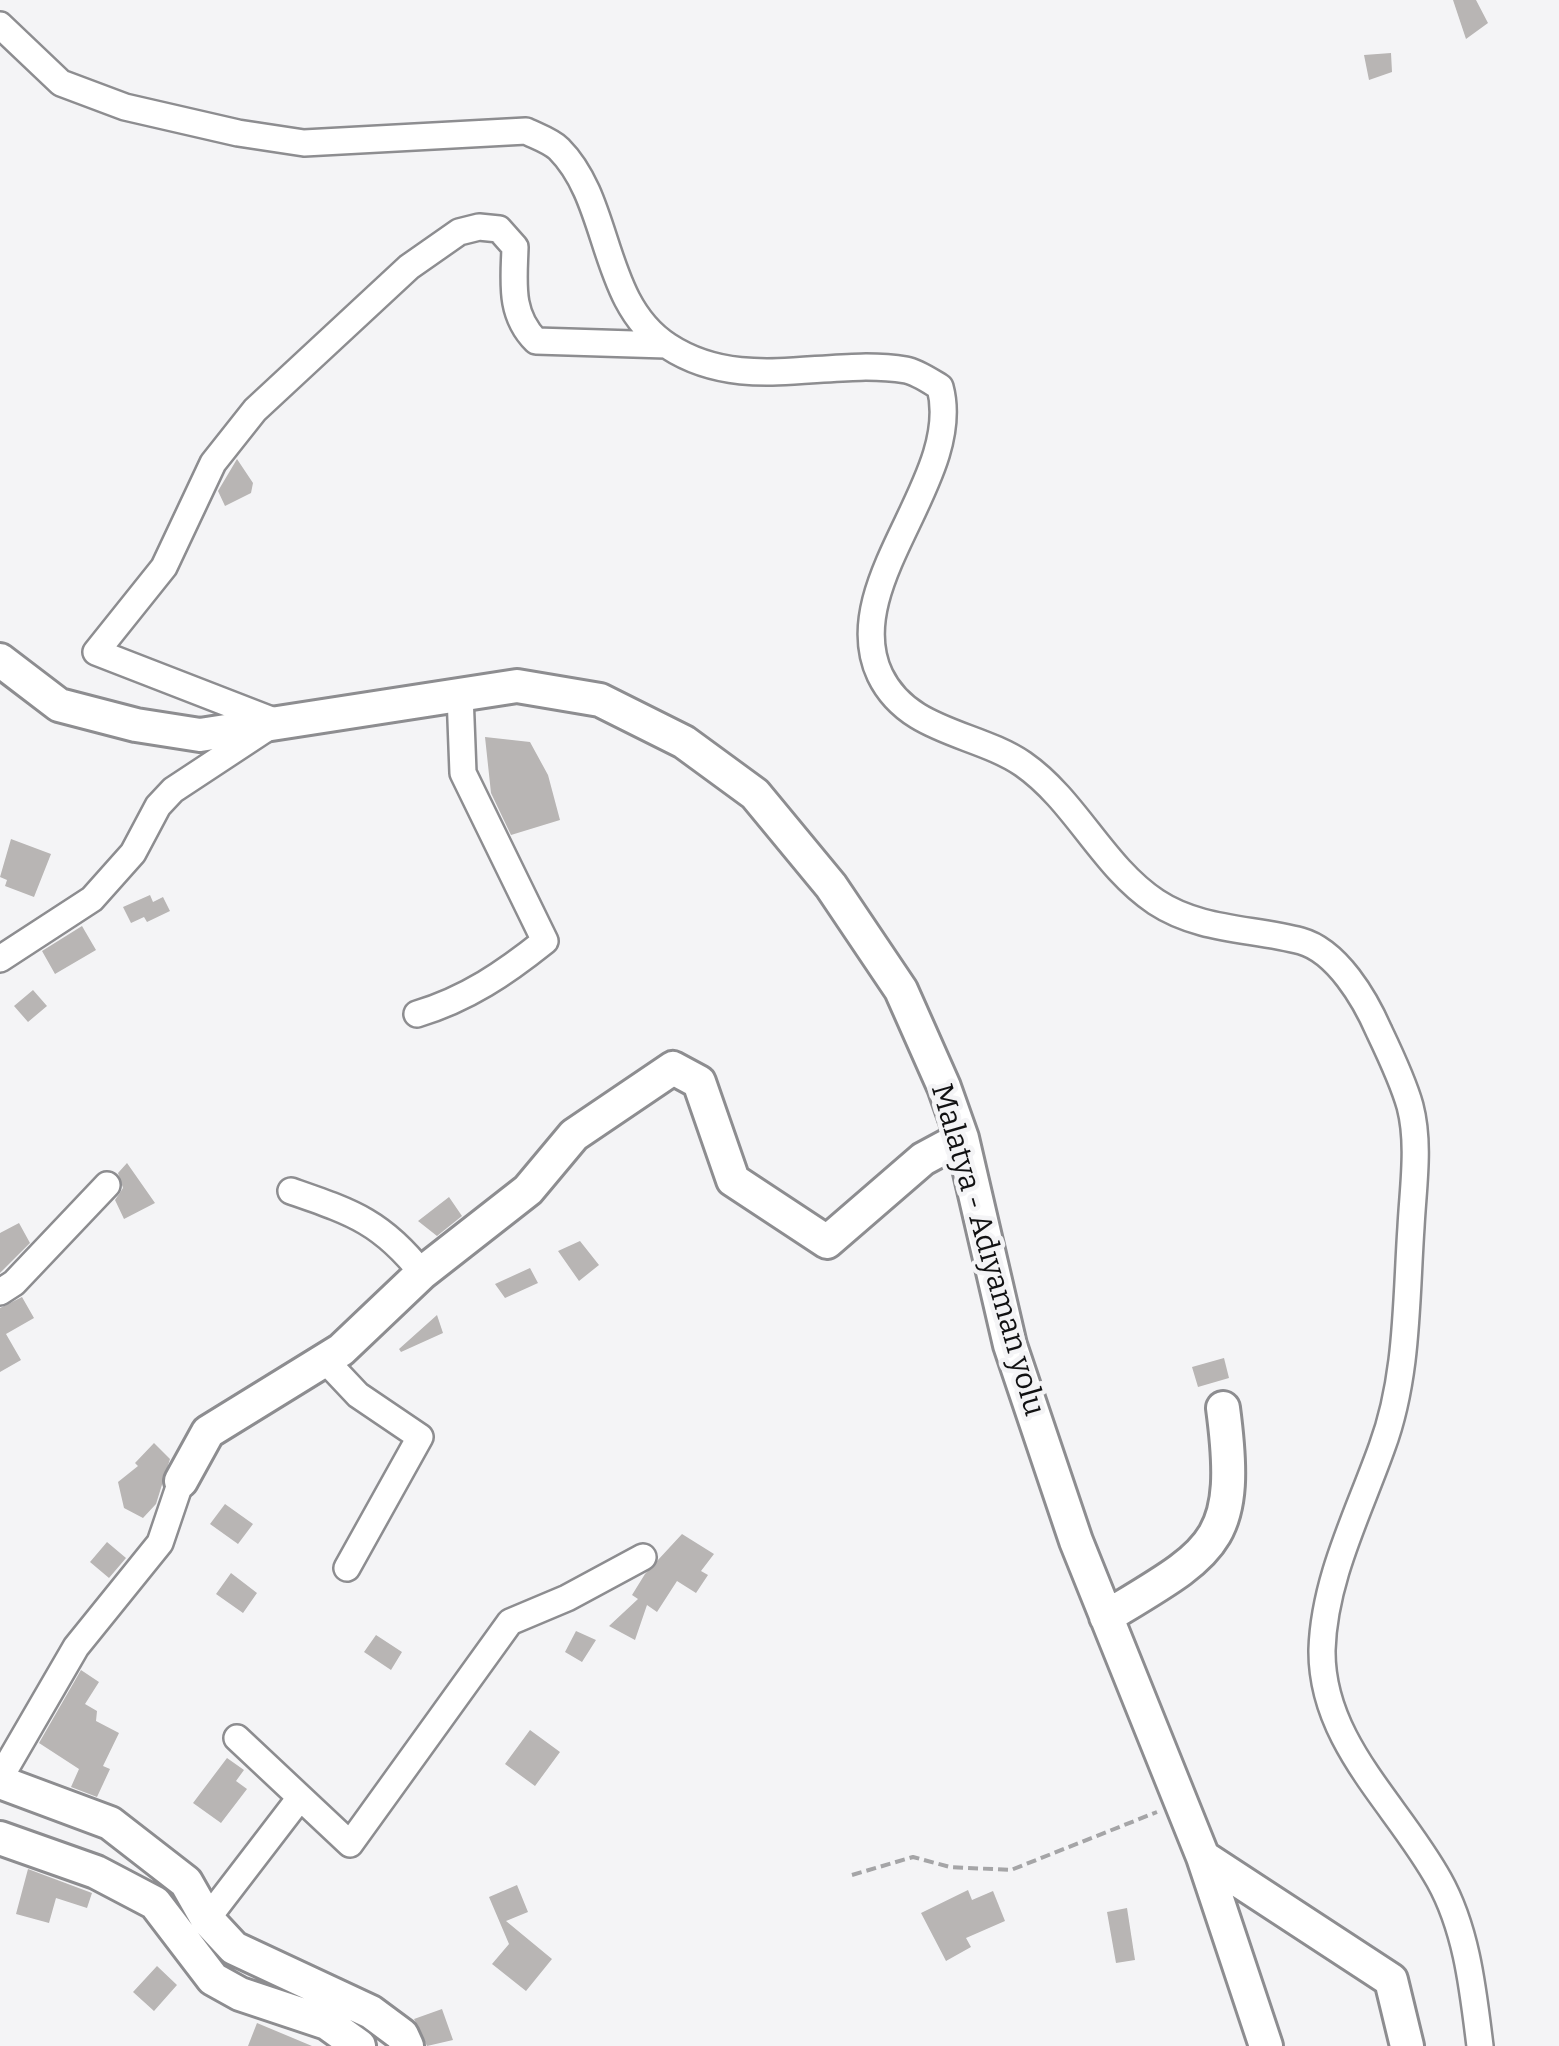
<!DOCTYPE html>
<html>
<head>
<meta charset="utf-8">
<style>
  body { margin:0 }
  canvas { display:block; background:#f4f4f6 }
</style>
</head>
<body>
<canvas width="1559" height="2046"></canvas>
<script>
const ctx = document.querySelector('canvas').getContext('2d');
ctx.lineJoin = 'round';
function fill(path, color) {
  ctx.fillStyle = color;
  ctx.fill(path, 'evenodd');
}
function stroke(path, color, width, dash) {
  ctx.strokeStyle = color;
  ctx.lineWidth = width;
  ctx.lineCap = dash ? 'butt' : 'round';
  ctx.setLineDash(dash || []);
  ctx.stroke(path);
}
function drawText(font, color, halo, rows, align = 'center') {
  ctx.font = font + ' Bitter,serif';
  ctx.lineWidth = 9;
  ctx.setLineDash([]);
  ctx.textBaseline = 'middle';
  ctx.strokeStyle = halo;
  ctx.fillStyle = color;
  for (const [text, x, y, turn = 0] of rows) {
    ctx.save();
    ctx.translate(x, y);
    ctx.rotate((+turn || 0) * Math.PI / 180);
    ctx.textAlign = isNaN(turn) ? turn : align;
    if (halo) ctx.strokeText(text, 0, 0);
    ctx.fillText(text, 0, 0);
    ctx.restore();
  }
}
fill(new Path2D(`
  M1453,0H1476L1488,23L1466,39Z
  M1391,53L1392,72L1369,80L1364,55Z
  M237,459L253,483L251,493L225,506L218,491Z
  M485,737L530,742L548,775L560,820L511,835L491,793Z
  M11,839L51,854L34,897L5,886L7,880L0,877Z
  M150,895L153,902L163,897L170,911L147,922L144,917L131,923L123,907Z
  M82,926L96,950L55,974L42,951Z
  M33,990L47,1006L28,1022L14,1006Z
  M127,1163L155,1203L124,1219L115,1200L123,1188L118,1173Z
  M449,1197L462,1216L437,1236L418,1221Z
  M19,1223L30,1243L0,1273V1233Z
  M580,1241L599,1265L579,1281L558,1251Z
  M530,1268L538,1283L505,1298L495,1284Z
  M22,1297L34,1318L6,1334L21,1360L0,1372V1308Z
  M437,1315L443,1333L401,1352L399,1349Z
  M1224,1358L1229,1378L1198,1387L1192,1367Z
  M154,1443L170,1459L156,1504L143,1518L124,1508L118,1482L138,1466L135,1463Z
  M225,1504L253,1524L238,1544L210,1524Z
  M682,1534L714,1554L701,1571L708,1575L696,1593L677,1581L657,1612L647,1605L635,1640L609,1626L638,1599L632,1595L645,1574Z
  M107,1542L126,1558L109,1578L90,1562Z
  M231,1573L257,1593L243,1613L216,1594Z
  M576,1631L596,1640L582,1662L565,1652Z
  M376,1635L402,1652L391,1670L364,1652Z
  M81,1670L99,1682L85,1704L97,1711L96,1721L119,1733L103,1766L110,1769L97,1797L71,1787L79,1769L39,1743Z
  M530,1730L560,1752L535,1786L505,1764Z
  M227,1758L244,1770L236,1781L247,1789L221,1823L193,1803Z
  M28,1869L92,1893L87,1908L56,1898L49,1923L16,1914Z
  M517,1885L528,1912L506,1921L552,1959L526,1991L492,1964L509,1944L489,1897Z
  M968,1890L972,1900L993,1891L1005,1921L966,1938L971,1947L946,1961L921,1913Z
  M1127,1908L1135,1960L1116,1963L1107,1912Z
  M157,1966L177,1985L154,2011L133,1992Z
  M442,2009L453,2040L427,2046L414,2019Z
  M257,2023L312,2046H248Z`), '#b8b5b4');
const street = new Path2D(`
  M0,25L61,83L125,107L238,133L304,143L526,131C536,136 551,141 559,149C612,202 600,302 668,346C743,395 825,357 906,370C917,372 930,381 940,387C965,479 837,584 880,675C908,733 976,732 1023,764C1076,801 1102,866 1156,902C1200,931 1252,928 1301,941C1337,951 1365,999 1379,1031C1390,1054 1403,1081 1410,1106C1420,1144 1413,1187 1411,1227C1406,1300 1408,1377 1382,1447C1359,1512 1324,1579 1322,1650C1321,1742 1397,1804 1439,1880C1467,1930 1473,1990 1480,2046
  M279,723L96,652L164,567L213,463L255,410L409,267L459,232L479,227L499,229L515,247C514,282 509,314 536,341L666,345
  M0,959L92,899L133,853L158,806L173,790L267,728
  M417,1014C467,999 505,973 545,941L463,773L460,694
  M291,1191C351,1212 381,1221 422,1273
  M0,1292L14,1283L107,1185
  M325,1360L358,1395L420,1437L347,1568
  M237,1738L350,1844L510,1622L567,1598L643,1557
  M0,1778L76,1647L160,1543L181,1481
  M207,1919L299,1799`);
const secondary = new Path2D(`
  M0,660L59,705L136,725L200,735L517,686L600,700L684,742L755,794L831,886L901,990L944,1087L962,1138L1010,1345L1076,1541L1203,1857L1266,2046
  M181,1481L208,1432L341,1350L422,1273L528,1190L574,1135L673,1068L699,1082L733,1180L827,1242L923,1159L962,1138
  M1106,1617C1215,1551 1241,1543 1223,1408
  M0,1782L110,1823L186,1882L207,1919L234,1948L371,2012L402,2035L407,2046
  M0,1838L96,1872L155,1903L213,1979L240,1994L327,2023L359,2046
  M1203,1857L1391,1980L1407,2046`);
stroke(street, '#8d8d90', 30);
stroke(secondary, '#8d8d90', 38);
stroke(new Path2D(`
  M852,1875L913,1857L950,1867L1011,1870L1157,1812`), '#a5a5a7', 4, [10, 5]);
stroke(street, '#fff', 25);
stroke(secondary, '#fff', 32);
drawText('30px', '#111112', '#f4f4f6', [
  ["Malatya - Adıyaman yolu",987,1250,74]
]);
</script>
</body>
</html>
